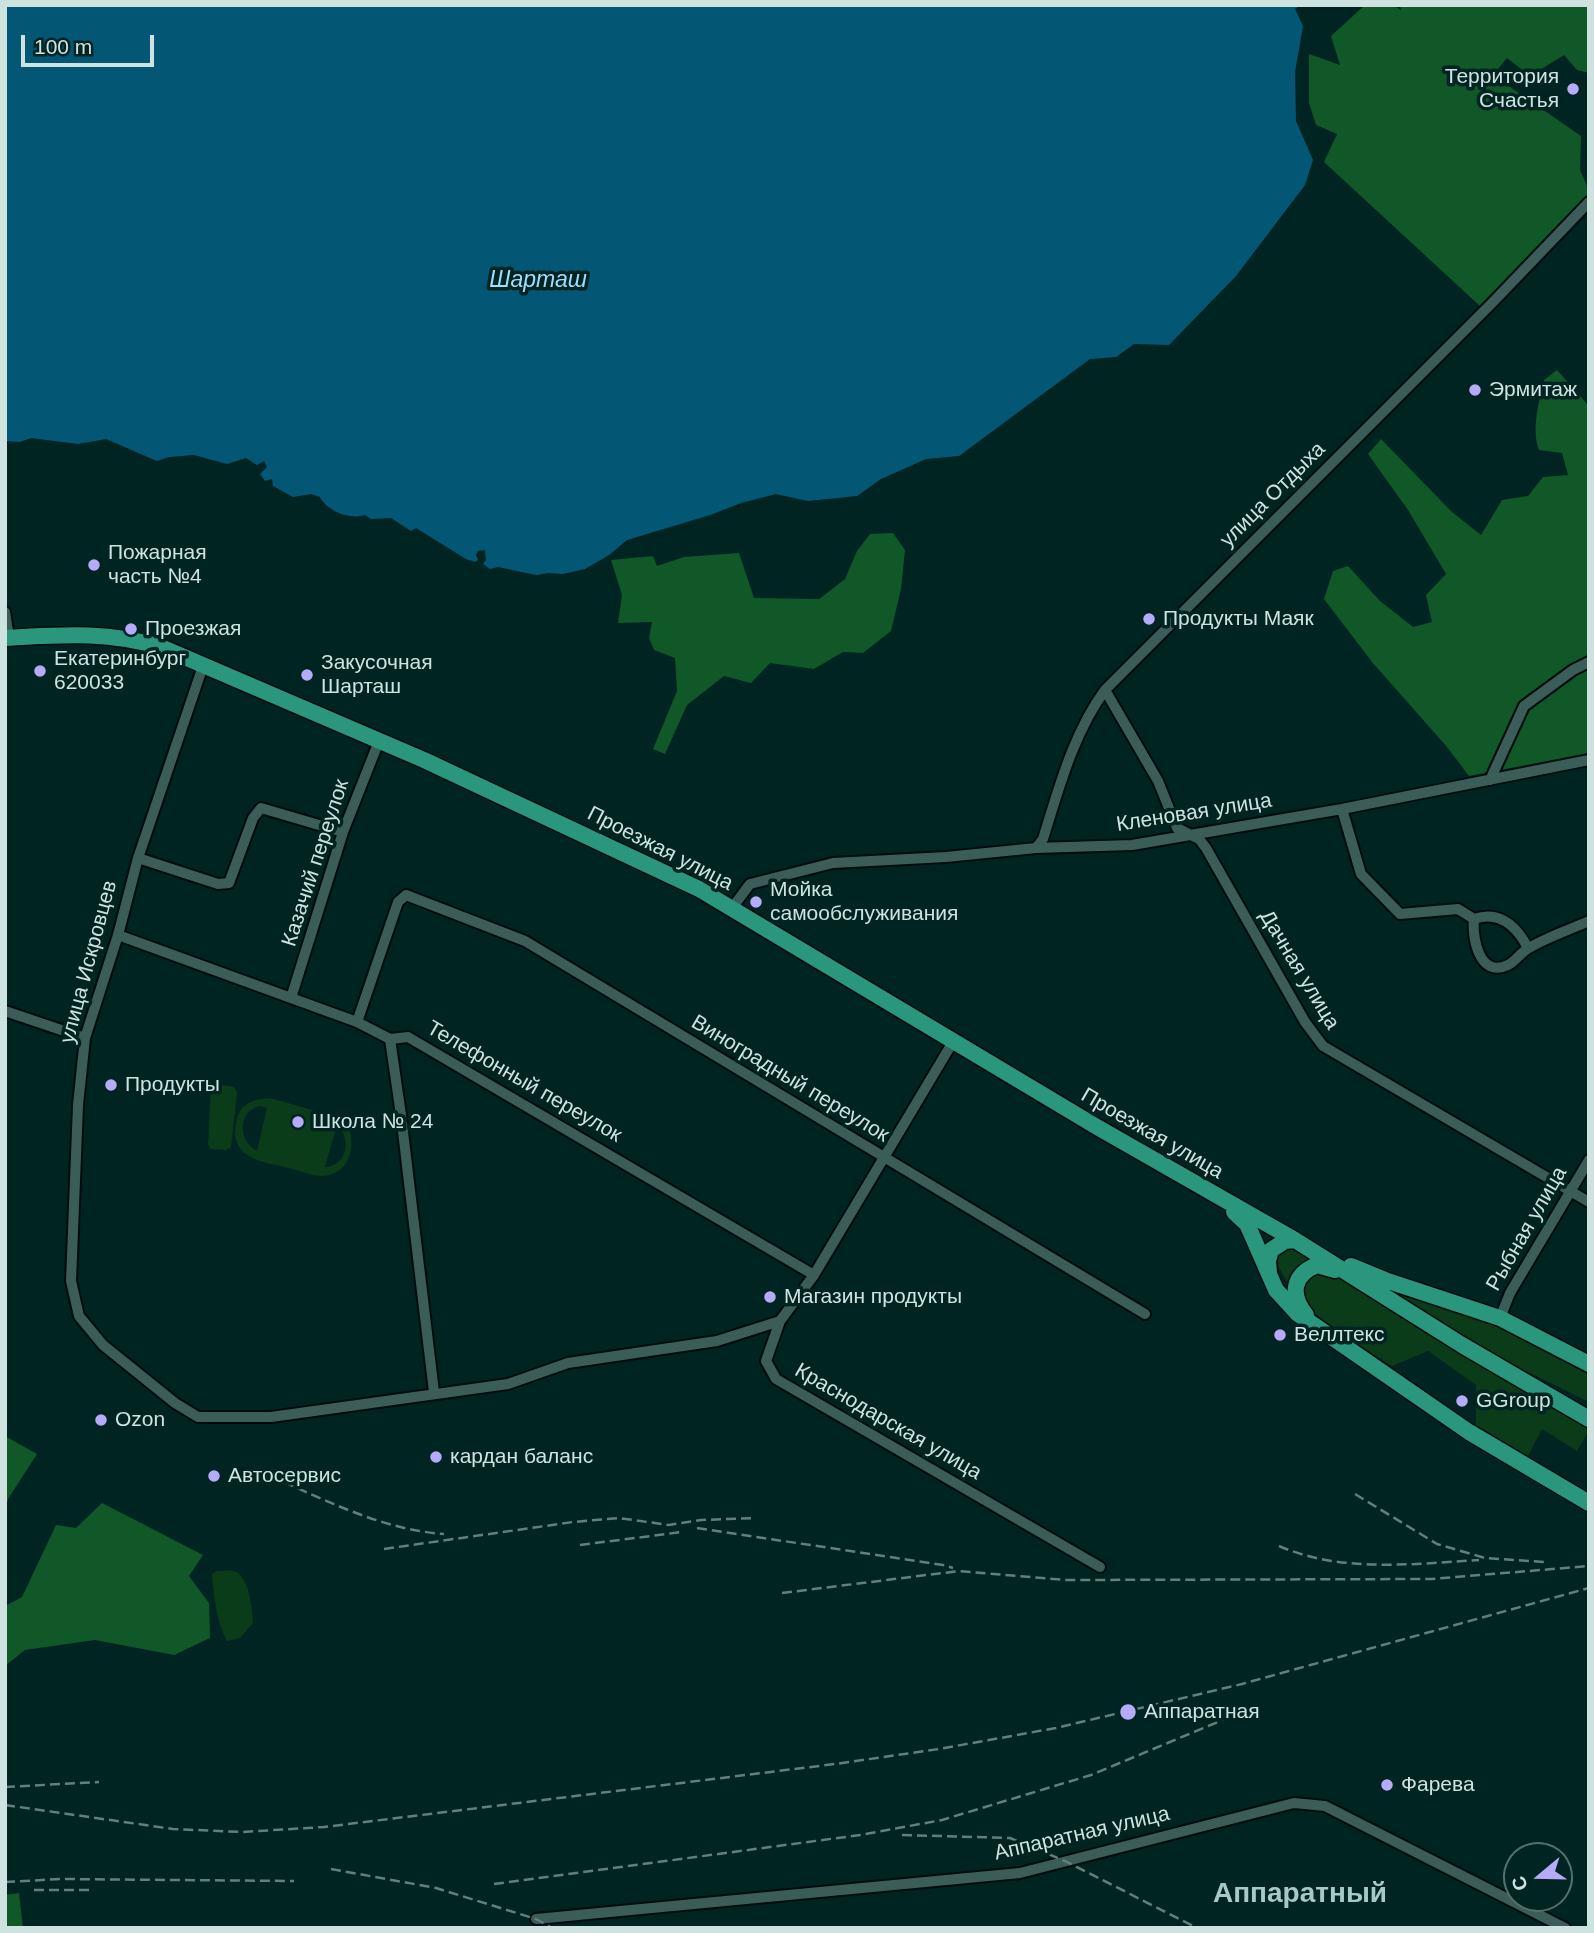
<!DOCTYPE html>
<html>
<head>
<meta charset="utf-8">
<style>
  body { margin:0 }
  #map { position:relative; width:1594px; height:1933px; overflow:hidden; background:#002422; font-family:Arial,sans-serif }
  canvas { display:block }
  .frame { position:absolute; inset:0; border:7px solid #cee2e0; pointer-events:none }
  .north { position:absolute; left:1503px; top:1842px; width:70px; height:70px; box-sizing:border-box; background:#002422; border:2px solid #52706e; border-radius:50%; rotate:251deg; font-size:19px; font-weight:700; line-height:28px; text-align:center; color:#cee2e0 }
  .north::after { content:''; display:block; margin:auto; width:24px; height:32px; background:#b6abf8; clip-path:polygon(50% 0,100% 100%,50% 72%,0 100%) }
  .scale { position:absolute; left:21px; top:35px; width:133px; height:32px; box-sizing:border-box; border:4px solid #cee2e0; border-top:0; padding-left:9px; font-size:21px; line-height:24px; white-space:nowrap; color:#cee2e0; -webkit-text-stroke:5px #002422; paint-order:stroke }
</style>
</head>
<body>
<div id="map">
<canvas width="1594" height="1933"></canvas>
<div class="frame"></div>
<div class="north">С</div>
<div class="scale">100 m</div>
</div>
<script>
const ctx = document.querySelector('canvas').getContext('2d');
ctx.lineJoin = 'round';
function fill(path, color) {
  ctx.fillStyle = color;
  ctx.fill(path, 'evenodd');
}
function stroke(path, color, width, dash) {
  ctx.strokeStyle = color;
  ctx.lineWidth = width;
  ctx.lineCap = dash ? 'butt' : 'round';
  ctx.setLineDash(dash || []);
  ctx.stroke(path);
}
function drawText(font, color, halo, rows, align = 'center') {
  ctx.font = font + ' Arial,sans-serif';
  ctx.lineWidth = 7;
  ctx.setLineDash([]);
  ctx.textBaseline = 'middle';
  ctx.strokeStyle = halo;
  ctx.fillStyle = color;
  for (const [text, x, y, turn = 0] of rows) {
    ctx.save();
    ctx.translate(x, y);
    ctx.rotate((+turn || 0) * Math.PI / 180);
    ctx.textAlign = isNaN(turn) ? turn : align;
    if (halo) ctx.strokeText(text, 0, 0);
    ctx.fillText(text, 0, 0);
    ctx.restore();
  }
}
fill(new Path2D(`
  M216,1084L234,1087L237,1093L231,1147L226,1150L211,1149L208,1144L211,1088Z
  M270,1098L344,1119C358,1139 353,1175 322,1176C312,1176 300,1171 290,1168C262,1162 227,1159 237,1119C241,1103 254,1099 270,1098ZM261,1106L267,1108L257,1151C238,1141 237,1110 261,1106ZM337,1125C352,1139 347,1166 325,1167Z
  M1286,1247L1298,1250L1313,1261L1300,1268L1288,1283C1281,1272 1275,1264 1279,1251Z
  M1328,1272L1589,1424V1430L1577,1451L1542,1429L1528,1456L1476,1425V1385L1428,1351L1392,1366C1363,1347 1317,1325 1301,1294C1305,1279 1312,1274 1328,1272Z
  M1386,1288L1475,1314L1589,1370V1402L1494,1355Z
  M217,1571C222,1571 230,1570 234,1571C250,1577 252,1609 253,1623L240,1638L227,1641C216,1620 214,1597 212,1574Z`), '#0a3c1a');
fill(new Path2D(`
  M1365,5H1393L1401,10L1400,5H1589V73L1577,70L1564,55L1530,76L1507,58L1493,75L1581,136L1580,170L1589,190V197L1481,307L1324,162L1337,134L1316,125L1309,103V54L1340,65L1331,36Z
  M1557,370L1589,406V753L1469,776L1447,747L1372,662L1324,599L1333,571L1348,566L1380,601L1413,627L1432,622L1426,595L1446,574L1408,510L1368,454L1381,439L1452,512L1481,535L1502,500L1528,496L1543,477L1568,475L1562,453L1539,450C1531,429 1539,402 1544,380Z
  M893,533L905,550L901,589L891,631L863,653L843,652L814,669L770,663L751,683L724,676L687,705L665,754L653,749L677,691L675,658L654,650L649,638L652,622L618,623L622,595L611,560L653,556L657,566L684,557L739,553L754,598L819,599L845,579L857,551L870,534Z
  M5,1436L37,1454L8,1499L5,1511Z
  M102,1503L203,1555L189,1576L209,1603L210,1638L174,1655L95,1640L25,1650L5,1666V1606L22,1597L56,1525L76,1528Z
  M19,1893L23,1928H5V1895Z`), '#105828');
fill(new Path2D(`
  M5,5H1300L1295,9L1303,26L1295,72L1296,121L1313,160L1305,185L1236,276L1169,345L1134,344L1116,357L1090,359L959,456L926,459L881,479L857,496L808,501L776,494L741,503L710,515L627,540L609,555L585,569L563,574L548,573L536,575L498,567L490,569L483,564L486,560L485,550L478,551L476,555L478,560L475,562L466,559L416,528L411,531L391,518L371,519L365,515C350,520 327,511 320,497L311,494L293,497L273,486L272,479L265,481L260,474L267,467L264,461L257,465L246,458L227,464L194,455L169,457L157,461L106,439L78,444L31,438L20,442L5,441Z`), '#045774');
const minor = new Path2D(`
  M5,612L9,638
  M203,666L138,858L118,935L85,1038L78,1105L71,1281L79,1316L103,1345L175,1403L198,1417H271L508,1384L568,1363L717,1341L780,1321L766,1361L776,1379L1100,1567
  M1105,690L1158,781L1177,828L1199,839L1206,848L1305,1022L1323,1046L1589,1202
  M1490,780L1524,706L1573,670L1589,662
  M1342,809L1361,874L1400,914L1458,909L1474,919
  M1036,848L1043,839C1059,788 1073,734 1105,690L1494,301L1589,202
  M138,858L218,884L229,883L253,818L261,808L343,832
  M732,908L750,884L833,863L946,857L1036,848L1132,845L1342,809L1589,760
  M1474,919C1472,937 1479,979 1508,965C1516,961 1521,952 1529,948C1547,937 1569,930 1589,921
  M1474,919C1500,910 1517,927 1528,948
  M118,935L357,1022L390,1039L408,1037L814,1275
  M291,998L343,832L379,741
  M5,1011L85,1038
  M357,1022L398,902L406,895L525,941L1145,1314
  M390,1039L401,1115L434,1392
  M1500,1318L1510,1293L1589,1160
  M780,1321L814,1275L954,1040
  M536,1919L1020,1873L1294,1803L1325,1806L1565,1928`);
const primary = new Path2D(`
  M5,638C62,635 106,631 161,647L424,760L699,889L1097,1127L1295,1240L1462,1345L1589,1419
  M1234,1212L1247,1224L1276,1290L1298,1314L1469,1432L1589,1503
  M1351,1266L1385,1280L1500,1318L1589,1364
  M1269,1273L1268,1261L1271,1250L1285,1241L1295,1240
  M1306,1315C1290,1295 1292,1275 1317,1265L1335,1270`);
stroke(minor, '#000c0b', 14);
stroke(primary, '#000c0b', 19);
stroke(minor, '#3a5d5a', 10);
stroke(primary, '#29967d', 16);
stroke(new Path2D(`
  M284,1482C335,1505 387,1530 444,1534
  M1355,1494L1437,1544L1485,1558L1545,1562
  M697,1528L943,1565L953,1568
  M580,1545L682,1532
  M1279,1546C1341,1573 1413,1564 1479,1560
  M384,1549L573,1522L619,1518L669,1525L701,1520L755,1518
  M782,1593L959,1571L1065,1580L1432,1579L1589,1566
  M5,1787L99,1782
  M5,1805L173,1829L242,1832L324,1827L835,1764L939,1749L1056,1728L1242,1684L1589,1588
  M902,1835L1010,1838L1065,1861L1197,1928
  M331,1869L436,1888L536,1919L552,1928
  M5,1882L61,1879L294,1881
  M494,1884L860,1835L942,1820L1091,1775L1225,1719
  M34,1890H94`), '#627f7d', 2.5, [10, 5]);
for (const [x, y, r, color] of [
  [1573,89,7,"#b6abf8"],
  [1475,390,7,"#b6abf8"],
  [94,565,7,"#b6abf8"],
  [1149,619,7,"#b6abf8"],
  [131,629,7,"#b6abf8"],
  [40,671,7,"#b6abf8"],
  [307,675,7,"#b6abf8"],
  [756,902,7,"#b6abf8"],
  [111,1085,7,"#b6abf8"],
  [298,1122,7,"#b6abf8"],
  [770,1297,7,"#b6abf8"],
  [1280,1335,7,"#b6abf8"],
  [1462,1401,7,"#b6abf8"],
  [101,1420,7,"#b6abf8"],
  [436,1457,7,"#b6abf8"],
  [214,1476,7,"#b6abf8"],
  [1128,1712,9,"#b6abf8"],
  [1387,1785,7,"#b6abf8"]
]) {
  const dot = new Path2D();
  dot.arc(x, y, r, 0, 2 * Math.PI);
  ctx.fillStyle = color;
  ctx.fill(dot);
  stroke(dot, '#002422', 2.5);
}
drawText('21px', '#cee2e0', '#002422', [
  ["Территория",1559,77,"right"],
  ["Счастья",1559,101,"right"],
  ["Эрмитаж",1489,390],
  ["Пожарная",108,553],
  ["часть №4",108,577],
  ["Продукты Маяк",1163,619],
  ["Проезжая",145,629],
  ["Екатеринбург",54,659],
  ["620033",54,683],
  ["Закусочная",321,663],
  ["Шарташ",321,687],
  ["Мойка",770,890],
  ["самообслуживания",770,914],
  ["Продукты",125,1085],
  ["Школа № 24",312,1122],
  ["Магазин продукты",784,1297],
  ["Веллтекс",1294,1335],
  ["GGroup",1476,1401],
  ["Ozon",115,1420],
  ["кардан баланс",450,1457],
  ["Автосервис",228,1476],
  ["Аппаратная",1144,1712],
  ["Фарева",1401,1785]
], 'left');
drawText('21px', '#cee2e0', '#002422', [
  ["улица Отдыха",1273,495,-45],
  ["Кленовая улица",1194,813,-9],
  ["Проезжая улица",660,849,27],
  ["Казачий переулок",316,863,-72],
  ["улица Искровцев",89,962,-75],
  ["Дачная улица",1299,970,59],
  ["Виноградный переулок",790,1079,31],
  ["Телефонный переулок",524,1082,30],
  ["Проезжая улица",1152,1134,30],
  ["Рыбная улица",1527,1229,-60],
  ["Краснодарская улица",888,1422,30],
  ["Аппаратная улица",1082,1834,-13]
]);
drawText('italic 23px', '#9cdeff', '#002422', [
  ["Шарташ",538,281]
]);
drawText('bold 28px', '#a4cac7', '#002422', [
  ["Аппаратный",1300,1894]
]);
</script>
</body>
</html>
